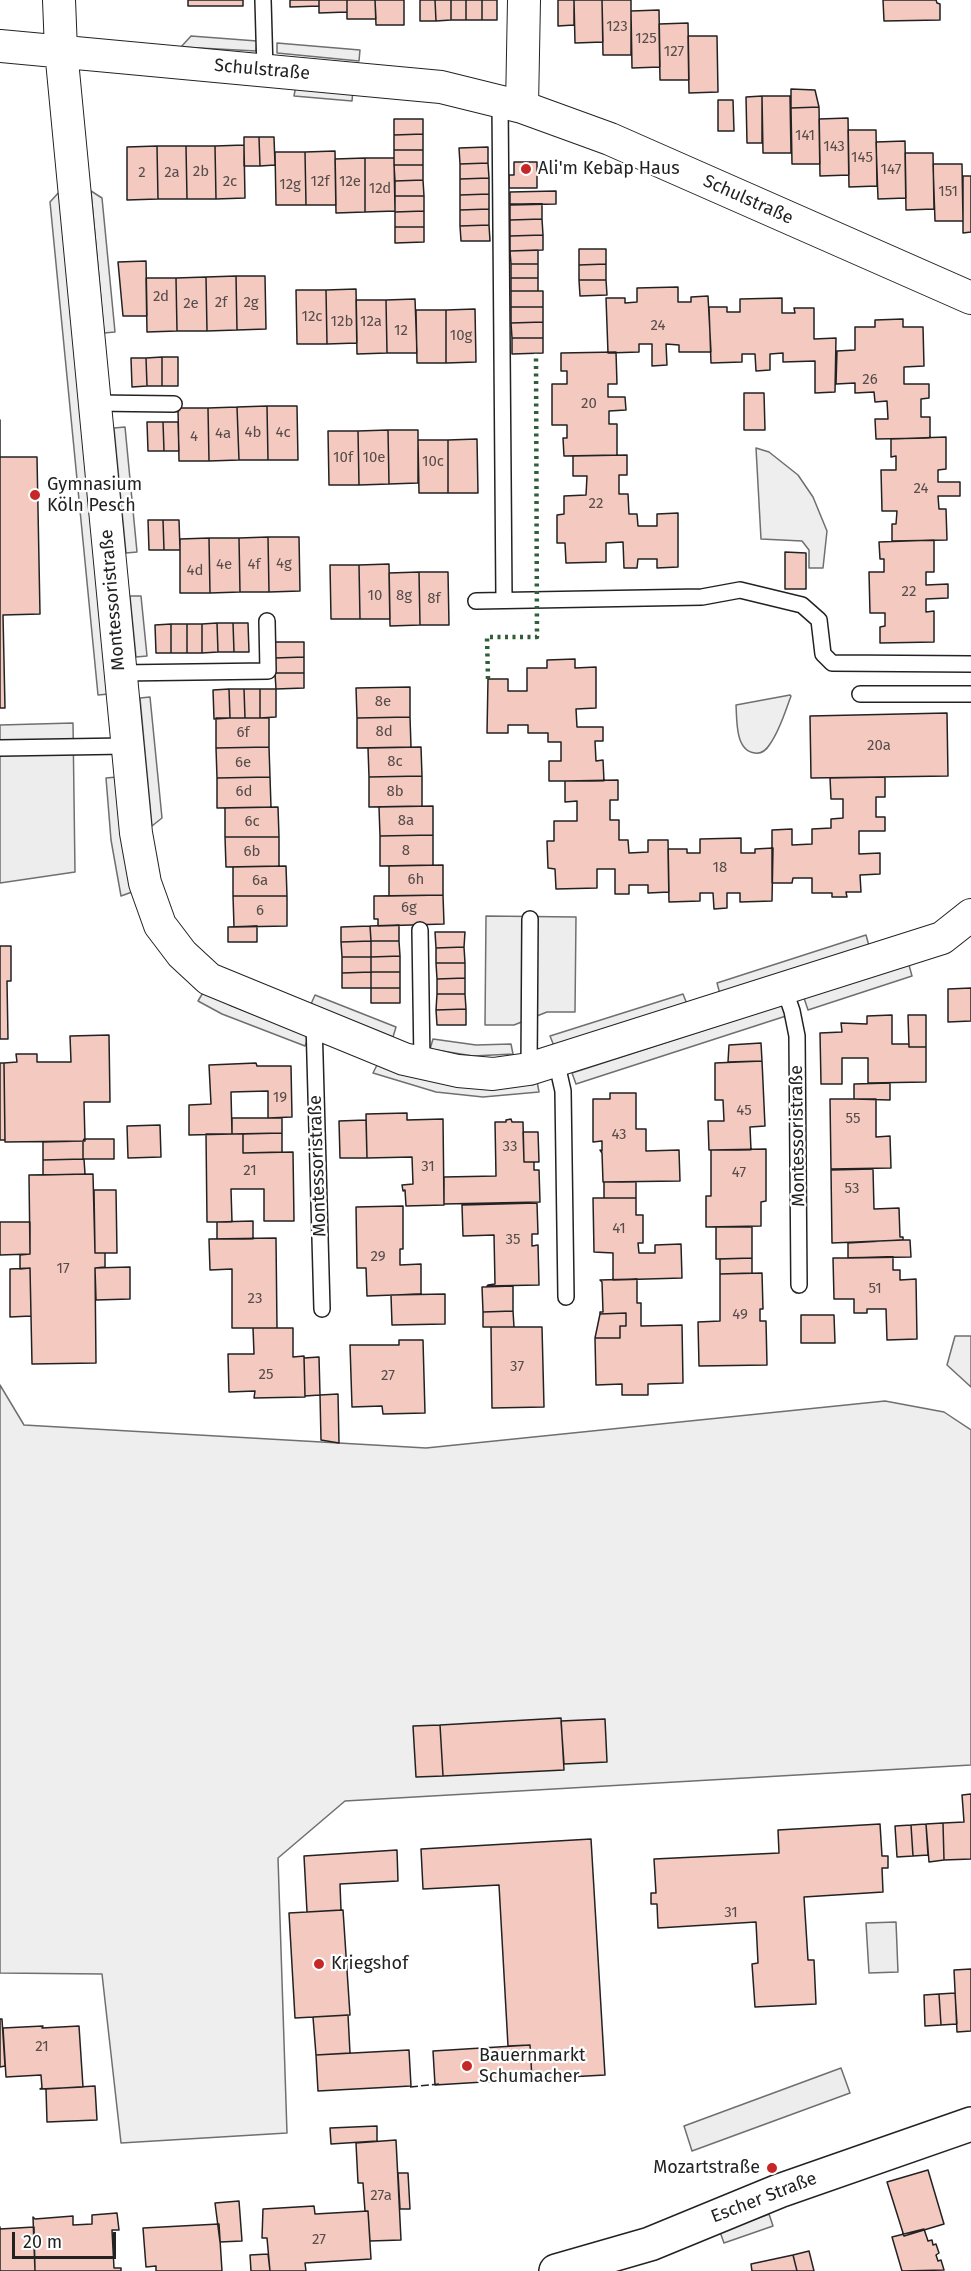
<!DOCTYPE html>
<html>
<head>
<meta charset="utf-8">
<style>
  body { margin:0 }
  #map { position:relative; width:971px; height:2271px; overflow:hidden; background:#fff; font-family:"Fira Sans",sans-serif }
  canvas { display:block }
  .scale { position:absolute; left:12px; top:2232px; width:104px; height:27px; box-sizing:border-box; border:3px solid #222; border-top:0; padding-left:8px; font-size:18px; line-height:21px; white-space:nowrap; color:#222; -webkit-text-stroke:4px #fff; paint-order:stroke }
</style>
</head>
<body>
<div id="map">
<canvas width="971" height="2271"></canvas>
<div class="scale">20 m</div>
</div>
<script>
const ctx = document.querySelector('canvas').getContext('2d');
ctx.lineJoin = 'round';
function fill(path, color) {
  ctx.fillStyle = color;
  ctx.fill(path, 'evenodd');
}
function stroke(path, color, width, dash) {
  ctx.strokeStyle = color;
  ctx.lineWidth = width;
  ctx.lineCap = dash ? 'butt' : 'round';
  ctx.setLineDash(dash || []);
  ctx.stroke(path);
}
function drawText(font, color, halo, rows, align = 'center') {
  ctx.font = font + ' "Fira Sans",sans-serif';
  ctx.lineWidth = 4.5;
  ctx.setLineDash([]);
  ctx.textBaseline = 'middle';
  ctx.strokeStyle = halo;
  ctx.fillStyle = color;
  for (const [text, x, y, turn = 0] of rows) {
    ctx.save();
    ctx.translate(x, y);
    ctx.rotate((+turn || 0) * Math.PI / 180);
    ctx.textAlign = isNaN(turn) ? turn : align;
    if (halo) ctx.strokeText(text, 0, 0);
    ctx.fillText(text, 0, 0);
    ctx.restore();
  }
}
const green = new Path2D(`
  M756,448L769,452L798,475L813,497L827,531L823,568H809V550L802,541L761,539Z
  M790,695L791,696C785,712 780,730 770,744C767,749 762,754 755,753C735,751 737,720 736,705Z
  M955,1336H971V1387L947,1365Z
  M0,1385L24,1425L426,1448L885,1401L944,1412L971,1430V1765L345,1801L278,1858L287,2133L121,2143L102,1974L0,1973Z`);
fill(green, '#eee');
stroke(green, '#6f6f6f', 1.5);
const parking = new Path2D(`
  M191,36L257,41L256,51L181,47Z
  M277,43L360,50L359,61L277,53Z
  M296,85L353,90L352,101L294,96Z
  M60,191L109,694L98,695L50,202Z
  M91,191L102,198L115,332L104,333Z
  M125,427L137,552L126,553L114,428Z
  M130,596H141L147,656L136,657Z
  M150,697L162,818L152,826L140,698Z
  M73,723L75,872L0,883V725Z
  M117,777L132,892L121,896L111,840L106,778Z
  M486,916L576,917L575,1012H547L514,1025H485Z
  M866,935L869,946L720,994L717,983Z
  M909,965L912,976L808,1010L804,998Z
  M204,991L232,1006L309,1036L305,1046L222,1014L198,1001Z
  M683,994L687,1004L554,1046L550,1036Z
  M315,995L396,1027L393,1037L311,1004Z
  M782,1005L786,1016L576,1084L572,1073Z
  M433,1039L476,1045L511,1044L513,1054L473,1056L430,1049Z
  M378,1063L537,1081L539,1092L483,1097L436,1092L373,1073Z
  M896,1922L898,1972L869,1973L866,1923Z
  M841,2068L850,2093L692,2151L684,2126Z
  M769,2214L773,2226L724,2243L720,2232Z`);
fill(parking, '#ededed');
stroke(parking, '#6f6f6f', 1.5);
const building = new Path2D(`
  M188,0H243V6H188Z
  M290,0H319V6L290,7Z
  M319,0H347V12L319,13Z
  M347,0H375L376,19H347Z
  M375,0H404V25H376Z
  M420,0H435L436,21H420Z
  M435,0H451V20L436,21Z
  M451,0H466V20H451Z
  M466,0H482V20H466Z
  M482,0H497V20H482Z
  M558,0H574V25L558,26Z
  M574,0H602L603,42L575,43Z
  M602,0H631V55H603Z
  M883,0H936L937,3L940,4V20L884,21Z
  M659,10L660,67L632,68L631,11Z
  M688,23L689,80H660L659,24Z
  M688,36H717L718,92L689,93Z
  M791,89L815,90L819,107L791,108Z
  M762,96V143H747L746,97Z
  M762,96H790L791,153H763Z
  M718,100H733L734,131H718Z
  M819,107L820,164H792L791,108Z
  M848,118L849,175L820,176L819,119Z
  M394,119H423V134L394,135Z
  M848,130H876L877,186L849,187Z
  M423,134V150H394V135Z
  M244,137H259L260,166H244Z
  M259,137H274L275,165L260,166Z
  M905,141L906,198L878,199L876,142Z
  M244,145L245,198L216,199L215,146Z
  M157,146L158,199L127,200V147Z
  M157,146H186L187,199H158Z
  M186,146H215L216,199H187Z
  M488,147V163L460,164L459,148Z
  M394,150H423V165H394Z
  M335,151L336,205H306L305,152Z
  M275,152H305L306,205H276Z
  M905,153H933L934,209L906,210Z
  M365,158H394L395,211L365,212Z
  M365,158V212L336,213L335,159Z
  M514,162H537V188H509V175H514Z
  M488,163L489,178L460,179V164Z
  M933,164H962L963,221H935Z
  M394,165H423V180L395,181Z
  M963,176H971V232L963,233Z
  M489,178V194L460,195V179Z
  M423,180L424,196H395V181Z
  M556,191V204L510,205V192Z
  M489,194V209L460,210V195Z
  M395,196H424V211L395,212Z
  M510,204H542V219L510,220Z
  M489,209V225L460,226V210Z
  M424,211V227H395V212Z
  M542,219L543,235L510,236V220Z
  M489,225L490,241H461L460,226Z
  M395,227H424V242L395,243Z
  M543,235V250L510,251V236Z
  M579,249H606V264L579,265Z
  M538,250V264H511L510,251Z
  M146,261L147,316H123L118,262Z
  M511,264H538V278H511Z
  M606,264V280H579V265Z
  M236,276L237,330L207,331L206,277Z
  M236,276H265L266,329L237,330Z
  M206,277L207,331H177L176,278Z
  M146,278H176L177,331L147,332Z
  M511,278H538V291H511Z
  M579,280H606L607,295L580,296Z
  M678,287V302H691V297L708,296L711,352H679V345L666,344L667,365L652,366V344H639V352L608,353L606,298H625V303L637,302V288Z
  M356,289L357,343L327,344L326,290Z
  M296,290H326L327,344H297Z
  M511,291H543V307H511Z
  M782,298V313H795L794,308H814V339L836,338L835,392L815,393V361L783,362V353L770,354V370L756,371L755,354H742V362L711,363L709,307H727V312H740V299Z
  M415,299L417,353H387L386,300Z
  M356,300H386L387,353L357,354Z
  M511,307H543V322L511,323Z
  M475,309L476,362L446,363V310Z
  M416,310H446V363H417Z
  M903,319V327H923L924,366L904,367V384H929V398L921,399V417H930V438L876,439L875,419H888L887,401L875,402L874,392L855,393V383L836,384L837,351L855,350V327H875V320Z
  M543,322V338H512L511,323Z
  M512,338H543V353L512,354Z
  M616,352L617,384H608V397H625L626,410L609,411V424H617V455L564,456L563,438H567V425H552V384H567V371H561V353Z
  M162,357H178V386H162Z
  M162,357V386H147L146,358Z
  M131,358H146L147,386L132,387Z
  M744,393H764L765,430H744Z
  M267,406H297L298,460H268Z
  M267,406L268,460H239L237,407Z
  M237,407L239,460L209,461L208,408Z
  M178,408H208L209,461H179Z
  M0,420V457H37L40,614L3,615L5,708H0Z
  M147,422H163L164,451H148Z
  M163,422H178L179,451H164Z
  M388,430H418V483L389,484Z
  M388,430L389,484L359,485L358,431Z
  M328,431H358L359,485H329Z
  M946,437V469L938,470V482H960V496H938L939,509H946L947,540L892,541V524H896L897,511H882L881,470H896V456L891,457V439Z
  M477,439L478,493H448V440Z
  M418,440H448V493H419Z
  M627,455V475H619V494H628L629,514H637L638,526H657V514L678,513V567L657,568V559H638L637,568H624L623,542L606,543V562L566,563L565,543H557V515L564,514V496L586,495L587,476H573V456Z
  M148,520H163L164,550H149Z
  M163,520H179L180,550H164Z
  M268,537H299L300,591L269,592Z
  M268,537L269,592H240L239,538Z
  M209,538H239L240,592L210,593Z
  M209,538L210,593H180V539Z
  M934,540V572H926V585L948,584V598L926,599V612L934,611V642L880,643V627L885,626V613H870L869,572H884V559H880L879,542Z
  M785,552L806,553V589H785Z
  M389,564L390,619H360L359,565Z
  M330,565H359L360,619H331Z
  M419,572H448L449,625H420Z
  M419,572L420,625L390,626L389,573Z
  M217,623H233L234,652H218Z
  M217,623L218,652L202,653V624Z
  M233,623H248L249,652H234Z
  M171,624H187V653H171Z
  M171,624V653H156L155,625Z
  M187,624H202V653H187Z
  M275,642H304V657L275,658Z
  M304,657V673H275V658Z
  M575,659V668L596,667V708L576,709L577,727H603V741H595L596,761L603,760L604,781H549V761H561V742H548V733H528V725H508V733H487L488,679H508V691H527V668H547V660Z
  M275,673H304V688L276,689Z
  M410,687V717L357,718L356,688Z
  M229,689H244L245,718H230Z
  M229,689L230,718L214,719L213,690Z
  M244,689H260V718H245Z
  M260,689H276V717L260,718Z
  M947,713L948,776L811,778L810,716Z
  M410,717L411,747L357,748V718Z
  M216,718H269V747L216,748Z
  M269,747L270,777L217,778L216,748Z
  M421,747L422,776L369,777L368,748Z
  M422,776V806L369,807V777Z
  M270,777L271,807L217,808V778Z
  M885,777V797H876V817H885V831H859V854L880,853V874L860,875L861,892H846L847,897H832V893H812V878H793L792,883H772V830L792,829V845L812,844V829L831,828V819L843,818V799H831L830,778Z
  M618,780V800H610V820H619V840H628L629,853L648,852V840H668L669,892L648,893V885H629V894H615V869H597V888L556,889L555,869L548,868L547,841H554V821H577V801L565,802V781Z
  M433,806V835L380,836L379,807Z
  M278,807L279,837H225V808Z
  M433,835V865L380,866V836Z
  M225,837H279V866L226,867Z
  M741,838V853H755V849L773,848L772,901L740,902V893H727V908L714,909L713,893H700V901L669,902L668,849H687V853H700V839Z
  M443,865V895L389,896V866Z
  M286,866L287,896H233V867Z
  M443,895L444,924L378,926V919H374V896Z
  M233,896H287V926L234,927Z
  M399,925V941H371L370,926Z
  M257,926V942H228V927Z
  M370,926L371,941L341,942V927Z
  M435,932H465L464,947L436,948Z
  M371,941H399L400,956L371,957Z
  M371,941V957H342L341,942Z
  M0,946H11V981H7L8,1039H0Z
  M464,947L465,963H436V948Z
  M400,956V972H371V957Z
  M342,957H371V972L342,973Z
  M436,963H465V978L437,979Z
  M371,972H400V988H371Z
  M371,972V988H342V973Z
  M465,978V994H437V979Z
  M371,988H400V1003H371Z
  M971,988V1021L948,1022V989Z
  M437,994H465L466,1009L436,1010Z
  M466,1009V1025H437L436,1010Z
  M892,1015V1044H909V1047H926V1082L868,1083V1058H842V1084H821L820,1033L842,1032L841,1023L867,1024V1016Z
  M908,1015H926V1047H909Z
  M109,1035L110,1102H84L85,1141L5,1142L4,1063L17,1062L16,1054H37V1062H71L70,1036Z
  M761,1043L762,1061L728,1062L729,1045Z
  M762,1061L765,1126L750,1127L751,1150H709L708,1121H724L723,1100H715V1063Z
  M0,1063H4L5,1140H0Z
  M256,1063L257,1066H291L292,1117L268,1118V1091L231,1092L232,1134L189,1135V1105L211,1104L209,1065Z
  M890,1083V1100L854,1099V1084Z
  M610,1093H636V1129H646V1151L679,1150L680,1181L603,1182L602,1153L600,1150L602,1151V1141L593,1142V1099H610Z
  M830,1099H876V1137L890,1136L891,1168L831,1169Z
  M407,1113V1120L443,1119L444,1205L406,1206L405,1190L403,1191L402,1185L413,1184L412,1157L367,1158L366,1114Z
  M232,1118H282V1133L232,1134Z
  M511,1119L512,1122H523L524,1162H534V1170H539L540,1202L444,1204V1177L496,1176L495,1122H506V1120Z
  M366,1120L367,1158H340L339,1121Z
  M160,1125L161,1157L128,1158L127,1126Z
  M523,1132H538L539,1162H524Z
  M282,1133V1152L243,1153V1134Z
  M206,1134H243V1153L293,1152L294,1221H264V1189H231L232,1222H207Z
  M84,1139H114V1159H83V1141Z
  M83,1141V1159L43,1160V1142Z
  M766,1149V1201L761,1202V1226L706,1227V1196H711V1150Z
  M84,1159L85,1174L43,1175V1160Z
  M873,1169L874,1209L899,1208L900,1237H903V1240L832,1243L831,1170Z
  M93,1174L95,1253H105V1267L95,1268L96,1363L32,1364L30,1268L20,1269V1255L30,1254L29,1175Z
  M604,1182H636V1198H604Z
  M94,1190H116L117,1253H95Z
  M593,1198H636V1215H643V1243H638L639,1253H655V1245L681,1244L682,1278L613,1280V1253L594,1252Z
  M537,1203L538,1234H532V1246L538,1245L539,1285L487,1286L488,1285L495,1284L494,1235L463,1236L462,1205Z
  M403,1206V1249H400V1265L421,1264V1294L367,1296L366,1268H357L356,1207Z
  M253,1221V1239H217V1222Z
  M0,1222H30V1254L0,1255Z
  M716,1227H752V1258L716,1259Z
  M276,1238L277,1328H232V1269L210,1270L209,1239Z
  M900,1240H910L911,1257L848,1258V1243Z
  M893,1257V1270H900V1280L916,1279L917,1339L887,1340L886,1309H867V1313H854V1299H834L833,1258Z
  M752,1258V1273L720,1274V1259Z
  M130,1267V1299L96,1300L95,1268Z
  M30,1268L31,1316L10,1317V1269Z
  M762,1273L763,1309H760V1321H766L767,1365L699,1366L698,1322L720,1321V1274Z
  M637,1279V1303H641V1326L682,1325L683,1383L648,1384V1395H622V1384L596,1385L595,1338H620V1326H626V1313L600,1314V1312H603L602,1282L600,1280Z
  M513,1286V1311L483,1312L482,1287Z
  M445,1294V1324L392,1325L391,1295Z
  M513,1311L514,1327H483V1312Z
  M626,1313V1326H620V1338H595L600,1314Z
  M801,1315H834L835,1343H801Z
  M491,1327H542L544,1407L492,1408Z
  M253,1328H293V1357L304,1356L305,1397L254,1398L255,1391L229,1392L228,1354H254Z
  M399,1340H423L425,1413L383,1414L382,1406L352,1407L350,1345H399Z
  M319,1357L320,1395L305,1396L304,1358Z
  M338,1394L339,1443L321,1440L320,1395Z
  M561,1718L564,1770L443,1776L440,1725Z
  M605,1719L607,1762L564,1764L561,1721Z
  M440,1725L443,1776L416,1777L413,1726Z
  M971,1794V1859L944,1860L943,1823L964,1822L962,1795Z
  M943,1823L944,1860L929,1862L926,1824Z
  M880,1824L882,1856H888V1868H882L883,1892L804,1897L808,1960H814L816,2004L755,2007L752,1964L758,1963L756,1922L658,1928L657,1904H651V1893H656L654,1859L779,1853L778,1830Z
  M926,1824L928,1855L913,1856L911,1825Z
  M911,1825L913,1856L897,1857L895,1826Z
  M591,1839L605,2075L532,2079L530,2045L508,2046L499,1885L423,1889L421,1849Z
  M397,1850L398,1881L340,1884L341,1910L307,1912L304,1856Z
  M343,1910L350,2015L295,2018L289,1913Z
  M971,1969V2031L957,2032L954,1970Z
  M955,1993L957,2024L941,2025L939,1994Z
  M939,1994L941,2025L925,2026L924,1995Z
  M348,2015L350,2053L316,2055L313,2017Z
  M0,2019H2L5,2066L0,2067Z
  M43,2026L42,2028L79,2026L83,2087L40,2089L42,2088L41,2075L6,2077L3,2028Z
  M530,2045L532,2079L435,2085L433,2051Z
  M409,2050L411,2086L318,2091L316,2055Z
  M95,2086L97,2120L47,2122L46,2089Z
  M377,2126V2141L331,2144L330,2128Z
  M396,2140L401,2240L370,2241L368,2211H365L363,2183H358L356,2143Z
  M928,2170L944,2224L904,2236L887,2182Z
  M398,2173H408L410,2209H400Z
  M239,2201L242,2241L220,2242L215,2203Z
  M314,2206L315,2214L368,2211L371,2259L305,2263L306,2271H270L267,2238H262L263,2209Z
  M117,2213L119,2230H112L114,2268H121V2271H35L33,2217L35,2219L73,2216V2225L92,2224V2215Z
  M219,2224L222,2271H156V2266L146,2267L143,2228Z
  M0,2227V2229L34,2227L35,2271H0Z
  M924,2229L928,2241L932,2240L933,2245L936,2244L939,2253L936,2255L938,2261L941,2260L944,2270L902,2271L892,2237Z
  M809,2251L814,2271H797L793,2255Z
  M268,2254L270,2271H251L250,2255Z
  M793,2255L797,2271H752L751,2264Z`);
fill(building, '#f3c9c0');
stroke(building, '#222', 1.5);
const lane = new Path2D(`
  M263,0L265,70
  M500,101L504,600
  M94,403L174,404
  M476,601L702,597L740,590L802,605L819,620L823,654L832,663L971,664
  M120,673L268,671L267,621
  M860,694H971
  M0,748L126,746
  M420,930L422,1063
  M784,988L792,1011L797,1036L799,1285
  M314,1022L322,1309
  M556,1060L563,1091L566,1297
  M529,1069L530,919`);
const street = new Path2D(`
  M59,0L61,50L136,833L145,883L160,925L182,954L209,979L404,1059L458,1071L493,1074L529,1069L942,938L971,915
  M0,46L441,87L522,107L610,139L971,298
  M522,107L524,0`);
const secondary = new Path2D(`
  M556,2271L650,2244L779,2191L971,2124`);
stroke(lane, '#222', 18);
stroke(street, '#222', 34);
stroke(secondary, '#222', 36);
stroke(lane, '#fff', 15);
stroke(street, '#fff', 32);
stroke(secondary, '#fff', 33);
stroke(new Path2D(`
  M488,679L487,637H537L536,353`), '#2f5e38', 4.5, [3, 4.5]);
stroke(new Path2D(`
  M410,2087L439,2084`), '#222', 1.5, [8, 3]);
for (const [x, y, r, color] of [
  [526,169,6,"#c62828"],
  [35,495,6,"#c62828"],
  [319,1964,6,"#c62828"],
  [467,2066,6,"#c62828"],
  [772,2168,6,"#c62828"]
]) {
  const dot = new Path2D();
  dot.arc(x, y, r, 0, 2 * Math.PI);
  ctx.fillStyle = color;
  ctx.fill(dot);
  stroke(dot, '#fff', 2);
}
drawText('15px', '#564c4a', null, [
  ["123",617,27],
  ["125",646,39],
  ["127",674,52],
  ["141",805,136],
  ["143",834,147],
  ["145",862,158],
  ["147",891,170],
  ["2b",201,172],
  ["2",142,173],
  ["2a",172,173],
  ["2c",230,182],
  ["12f",320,182],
  ["12e",350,182],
  ["12g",290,185],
  ["12d",380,189],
  ["151",948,192],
  ["2d",161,297],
  ["2f",221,303],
  ["2g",251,303],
  ["2e",191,304],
  ["12c",312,317],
  ["12b",342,322],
  ["12a",371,322],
  ["24",658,326],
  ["12",401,331],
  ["10g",461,336],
  ["26",870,380],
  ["20",589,404],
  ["4b",253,433],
  ["4c",283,433],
  ["4a",223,434],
  ["4",194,437],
  ["10f",343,458],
  ["10e",374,458],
  ["10c",433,462],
  ["24",921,489],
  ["22",596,504],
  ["4g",284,564],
  ["4e",224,565],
  ["4f",254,565],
  ["4d",195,571],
  ["22",909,592],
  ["10",375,596],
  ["8g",404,596],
  ["8f",434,599],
  ["8e",383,702],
  ["8d",384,732],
  ["6f",243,733],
  ["20a",879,746],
  ["8c",395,762],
  ["6e",243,763],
  ["6d",244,792],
  ["8b",395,792],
  ["8a",406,821],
  ["6c",252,822],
  ["8",406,851],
  ["6b",252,852],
  ["18",720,868],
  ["6h",416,880],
  ["6a",260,881],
  ["6g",409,908],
  ["6",260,911],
  ["19",280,1098],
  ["45",744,1111],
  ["55",853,1119],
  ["43",619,1135],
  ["33",510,1147],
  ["31",428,1167],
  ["21",250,1171],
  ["47",739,1173],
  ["53",852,1189],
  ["41",619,1229],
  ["35",513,1240],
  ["29",378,1257],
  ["17",63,1269],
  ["51",875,1289],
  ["23",255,1299],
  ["49",740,1315],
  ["37",517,1367],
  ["25",266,1375],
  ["27",388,1376],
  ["31",731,1913],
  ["21",42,2047],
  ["27a",381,2196],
  ["27",319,2240]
]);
drawText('18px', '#222', '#fff', [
  ["Schulstraße",262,70,5],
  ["Schulstraße",748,200,24],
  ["Montessoristraße",113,600,-95],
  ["Montessoristraße",798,1136,-91],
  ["Montessoristraße",318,1166,-92],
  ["Escher Straße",764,2198,-21]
]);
drawText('18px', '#222', '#fff', [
  ["Ali'm Kebap Haus",538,169],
  ["Gymnasium",47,485],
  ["Köln Pesch",47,506],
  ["Kriegshof",331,1964],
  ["Bauernmarkt",479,2056],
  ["Schumacher",479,2077],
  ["Mozartstraße",760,2168,"right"]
], 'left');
</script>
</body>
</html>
